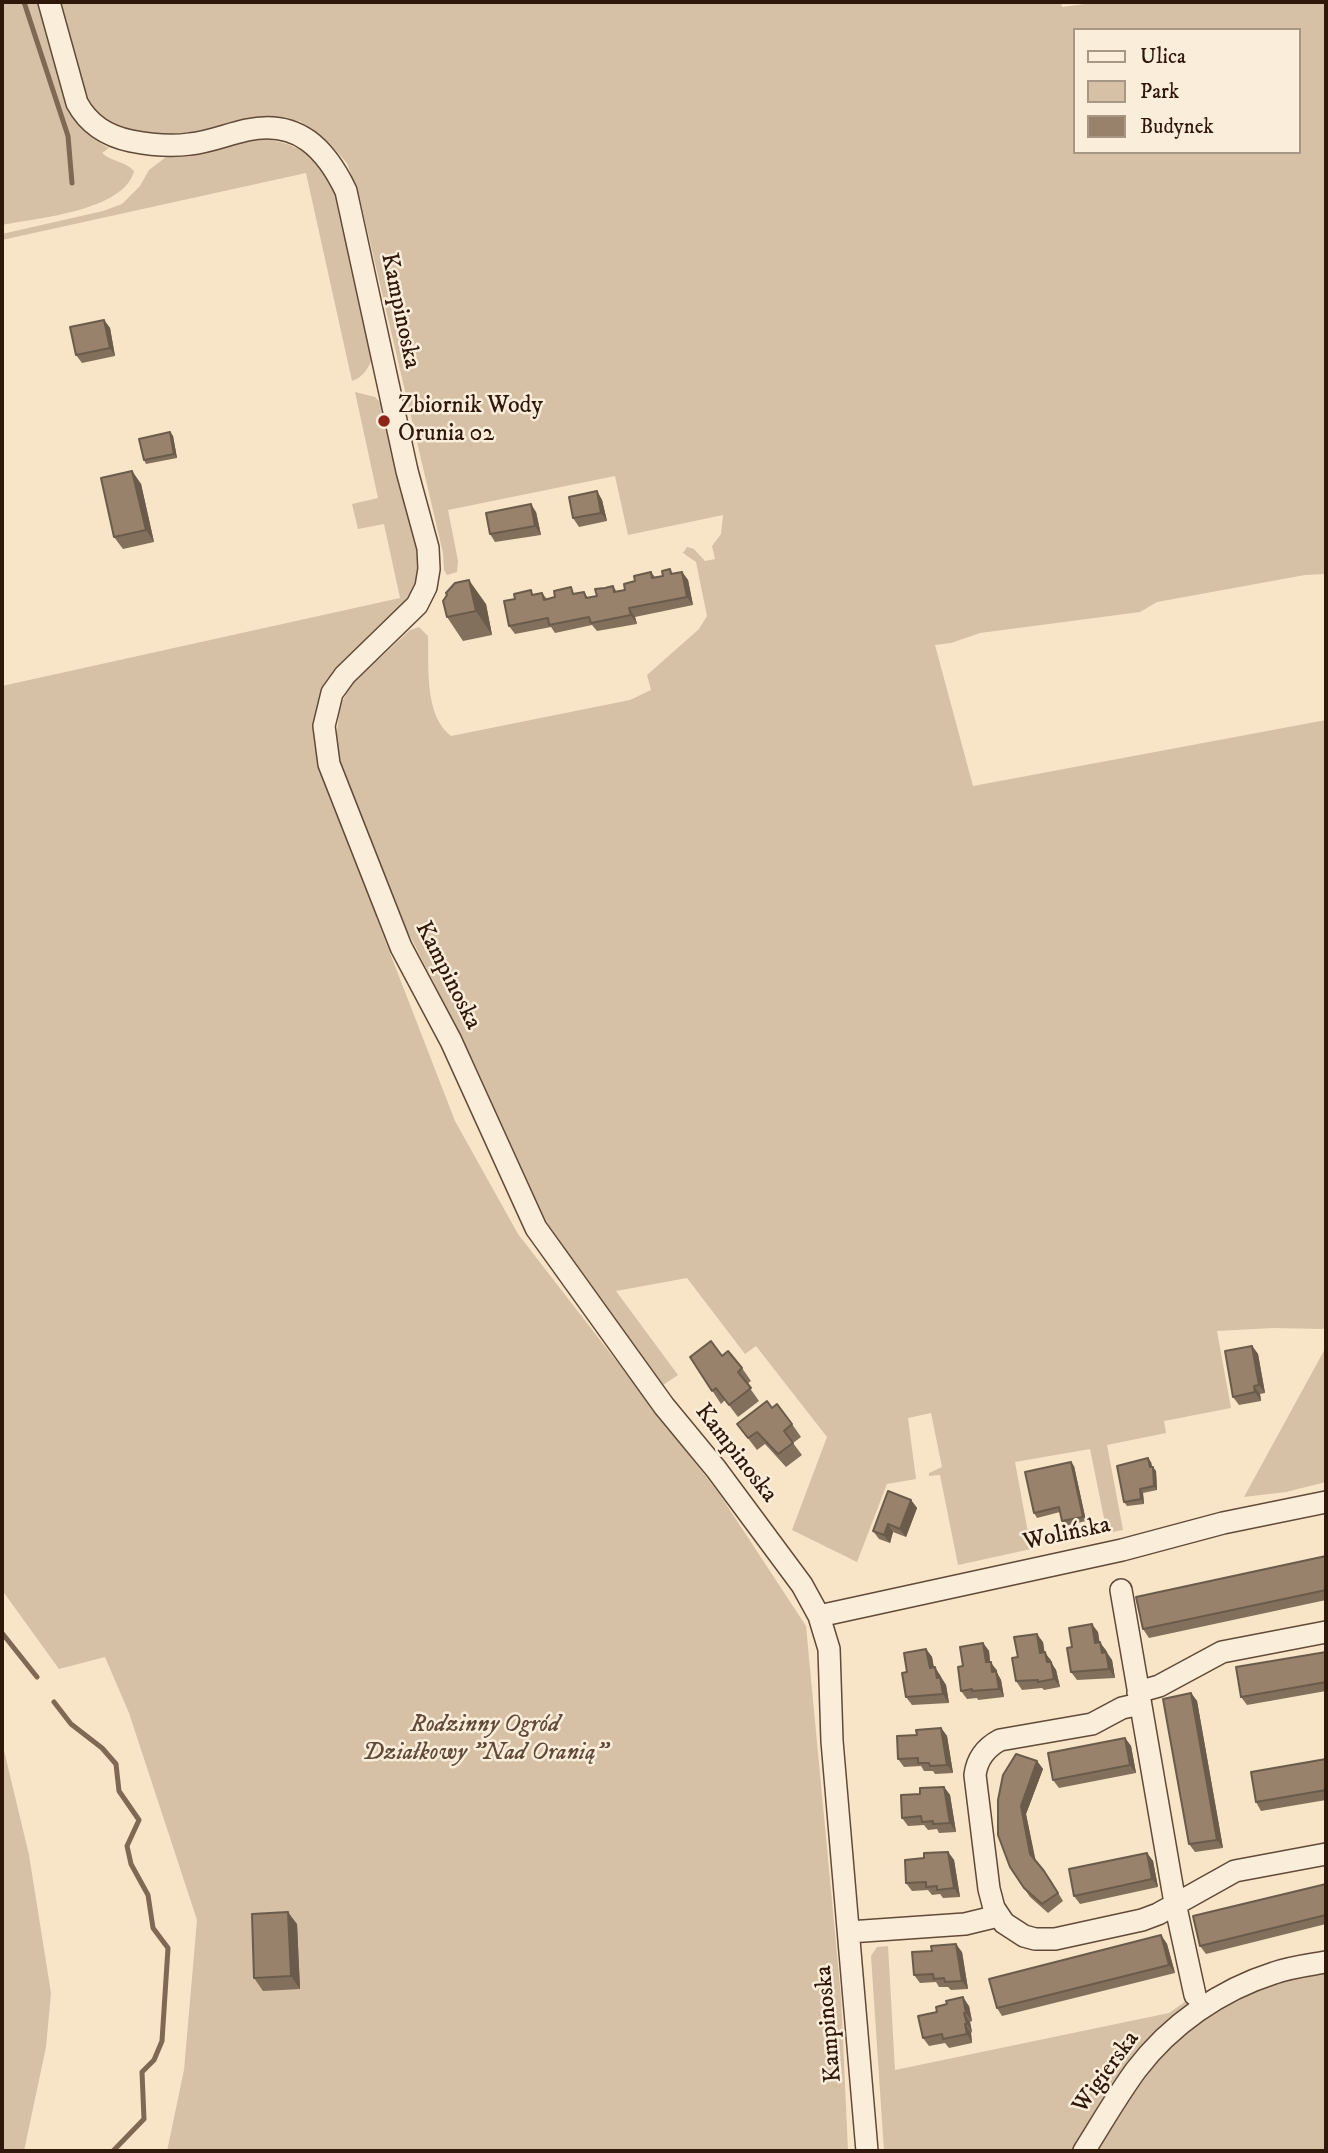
<!DOCTYPE html>
<html>
<head>
<meta charset="utf-8">
<style>
  body { margin:0 }
  #map { position:relative; width:1328px; height:2153px; overflow:hidden; background:#f8e4c6; font-family:"IM FELL DW Pica",serif }
  canvas { display:block }
  .frame { position:absolute; inset:0; border:4px solid #2f1709; pointer-events:none }
  .legend { position:absolute; left:1073px; top:28px; width:228px; height:126px; box-sizing:border-box; background:#faedda; border:2px solid #a99786; margin:0; padding:9px 12px; list-style:none; font-size:21px; color:#2f1709 }
  .legend li { display:flex; align-items:center; gap:14px; height:35px }
  .legend b { width:35px; border:2px solid #a99786 }
</style>
</head>
<body>
<div id="map">
<canvas width="1328" height="2153"></canvas>
<div class="frame"></div>
<ul class="legend">
<li><b style="height:9px;background:#faedda"></b>Ulica</li>
<li><b style="height:19px;background:#d6c1a6"></b>Park</li>
<li><b style="height:19px;background:#98826b"></b>Budynek</li>
</ul>
</div>
<script>
const ctx = document.querySelector('canvas').getContext('2d');
ctx.lineJoin = 'round';
function fill(path, color) {
  ctx.fillStyle = color;
  ctx.fill(path, 'evenodd');
}
function stroke(path, color, width, dash) {
  ctx.strokeStyle = color;
  ctx.lineWidth = width;
  ctx.lineCap = dash ? 'butt' : 'round';
  ctx.setLineDash(dash || []);
  ctx.stroke(path);
}
function drawText(font, color, halo, rows, align = 'center') {
  ctx.font = font + ' "IM FELL DW Pica",serif';
  ctx.lineWidth = 5;
  ctx.setLineDash([]);
  ctx.textBaseline = 'middle';
  ctx.strokeStyle = halo;
  ctx.fillStyle = color;
  for (const [text, x, y, turn = 0] of rows) {
    ctx.save();
    ctx.translate(x, y);
    ctx.rotate((+turn || 0) * Math.PI / 180);
    ctx.textAlign = isNaN(turn) ? turn : align;
    if (halo) ctx.strokeText(text, 0, 0);
    ctx.fillText(text, 0, 0);
    ctx.restore();
  }
}
fill(new Path2D(`
  M2,2H40L70,110C80,129 91,138 109,148L102,153C112,162 125,161 134,171C124,211 37,218 2,225Z
  M59,2H1061L1062,7L1100,2H1326V574L1305,575L1157,602L1140,612L980,633L951,643L935,645L973,786L1326,720V1322L1323,1329L1273,1328L1217,1331L1231,1408L1164,1421L1166,1433L1107,1445L1123,1530L1107,1533L1090,1449L1015,1462L1031,1549L958,1565L940,1475L929,1476V1473L942,1467L931,1413L908,1418L916,1479L887,1484L857,1562L792,1530L827,1437L756,1346L745,1354L687,1278L616,1291L678,1375L663,1385L580,1274L548,1225L473,1060L408,932L342,771L336,740L340,706L351,685L410,630L419,627L428,636C429,667 424,715 451,736L630,700L651,690L647,675L699,629L707,616L696,562L683,553L687,547L694,549L705,561L715,559L712,546L721,534L723,515L628,535L615,476L448,510L458,561L457,572L447,575L444,570L443,553L360,199L347,163L330,144L300,121L263,118L181,137C168,138 156,135 143,133C131,131 118,129 107,121C77,99 68,37 59,2ZM1074,30H1298V152H1074Z
  M260,138C305,145 322,158 338,201L373,356C369,367 364,377 352,381L306,173L2,240V234L103,211L122,204L140,186L149,170L166,157L196,155Z
  M355,392L375,397L383,405L418,542L420,575L412,599L319,701L313,728L378,914L376,917L455,1121L518,1234L720,1495L806,1626L841,1996L848,2151H167L184,2070L197,1920L129,1713L105,1657L59,1669L2,1590V686L400,598L384,524L358,529L352,504L378,498Z
  M1326,1347V1482L1286,1492L1244,1497Z
  M2,1742L29,1855L51,1993L46,2047L24,2151H2Z
  M888,1946L895,2070L1169,2013L1193,1996L1195,1999C1136,2043 1110,2091 1071,2151H884L871,1956L877,1947Z
  M1320,1973H1326V2151H1091L1160,2053L1215,2007L1271,1983Z`), '#d6c1a6');
stroke(new Path2D(`
  M24,2L68,136L72,183
  M2,1633L37,1677
  M54,1702L71,1724L102,1748L116,1764L119,1791L139,1820L127,1846L131,1864L148,1895L153,1928L168,1948L162,2041L154,2060L142,2072L144,2119L113,2151`), '#7f6854', 5);
const minor = new Path2D(`
  M49,2L77,103C89,125 107,136 131,141C151,145 170,147 190,144C210,142 228,134 247,130C298,119 326,149 346,191L407,471L428,548L429,569L426,587L417,605L345,675L332,693L324,726L329,764L401,947L451,1041L536,1228L664,1406L716,1469L802,1585L819,1616L829,1649L832,1741L867,2151
  M1121,1590L1175,1903L1195,1995
  M819,1616L1122,1550L1223,1523L1326,1502
  M1138,1692L1159,1686L1222,1652L1326,1632
  M1140,1704L1122,1708L1092,1724L1000,1740C985,1748 977,1759 975,1775L989,1889L994,1908L1004,1923L1024,1936L1035,1939H1055L1142,1920L1158,1914L1235,1871L1326,1854
  M849,1932L965,1924L998,1916
  M1084,2151C1101,2124 1117,2096 1136,2070C1170,2025 1220,1990 1274,1973C1291,1967 1309,1965 1326,1962`);
stroke(minor, '#614a38', 24);
stroke(minor, '#faedda', 21);
fill(new Path2D(`
  M104,320L110,328L115,356L82,363L76,355Z
  M170,432L173,436L177,458L146,464L144,460Z
  M132,471L141,484L154,542L123,549L114,537Z
  M597,491L602,500L607,521L579,527L573,518Z
  M536,512L541,535L495,542L490,534Z
  M670,569L673,574L682,572L688,580L693,605L635,617L637,624L597,631L592,625L555,633L551,627L515,634L509,626L534,595L542,593L547,599L584,592L588,598L597,596L613,586L617,592L625,590L635,581L651,572L655,577L663,576Z
  M486,604L492,635L463,641L447,617Z
  M1252,1346L1258,1354L1265,1393L1260,1394L1261,1401L1239,1405L1233,1397Z
  M722,1356L742,1368L751,1381L747,1384L759,1401L738,1417L725,1400L721,1404L690,1357Z
  M772,1408L792,1424L801,1437L793,1443L802,1455L786,1467L765,1444L757,1450L737,1424Z
  M1151,1462L1152,1467L1156,1471L1157,1490L1143,1493L1144,1504L1127,1506L1124,1502Z
  M1074,1466L1086,1521L1065,1526L1062,1521L1060,1512L1037,1518L1034,1513Z
  M911,1500L917,1508L906,1537L893,1532L890,1543L879,1539L873,1531Z
  M1326,1556V1600L1149,1638L1143,1629Z
  M1098,1632L1099,1642L1106,1650L1107,1654L1112,1660L1115,1678L1077,1680L1071,1672L1072,1647Z
  M1043,1642L1044,1652L1051,1660V1663L1056,1670L1060,1687L1044,1690L1042,1688L1022,1690L1016,1681L1018,1657Z
  M983,1643L989,1651L990,1662L997,1670V1673L1001,1680L1004,1697L978,1700L977,1698L967,1699L961,1691L963,1666Z
  M926,1649L932,1657L934,1667L940,1675L941,1678L946,1685L949,1703L912,1705L906,1697L907,1672Z
  M1326,1652V1691L1247,1705L1241,1697Z
  M1191,1693L1197,1701L1223,1848L1195,1852L1189,1844Z
  M941,1728L947,1736L953,1773L935,1774L933,1771H924L921,1766L904,1767L898,1759L917,1735Z
  M1125,1738L1131,1746L1136,1773L1059,1788L1053,1780Z
  M1326,1759V1800L1261,1811L1256,1802Z
  M1037,1761L1043,1769L1026,1814L1035,1860L1050,1879L1063,1901L1048,1913L1030,1897L1010,1867Z
  M944,1787L950,1795L956,1832L939,1833L937,1829L928,1830L924,1825L908,1826L902,1818L920,1794Z
  M948,1852L954,1860L960,1897L943,1898L940,1894L932,1895L928,1890L912,1891L906,1883L924,1858Z
  M1147,1853L1153,1861L1158,1887L1080,1904L1074,1896Z
  M1326,1884V1924L1206,1954L1200,1946Z
  M297,1924L300,1989L263,1991L254,1978Z
  M1161,1935L1167,1944L1175,1973L1002,2016L997,2008Z
  M962,1952L968,1989L951,1990L948,1987H939L936,1982L920,1983L914,1975Z
  M969,2006L972,2021L970,2022L972,2032L971,2033L972,2043L949,2048L945,2043L929,2046L923,2038Z`), '#83705c');
fill(new Path2D(`
  M104,320L110,328L115,356L110,348Z
  M170,432L173,436L177,458L174,454Z
  M132,471L141,484L154,542L146,530Z
  M597,491L602,500L607,521L601,513Z
  M531,504L536,512L541,535L535,526Z
  M682,572L688,580L693,605L687,597Z
  M469,580L486,604L492,635L476,611Z
  M629,608L635,617L637,624L631,615Z
  M1252,1346L1258,1354L1265,1393L1259,1385Z
  M1254,1386L1260,1394L1261,1401L1255,1392Z
  M1148,1458L1151,1462L1153,1470V1467L1156,1471L1157,1490L1154,1486Z
  M1071,1462L1074,1466L1086,1521L1083,1517Z
  M1140,1489L1143,1493L1144,1504L1141,1499Z
  M911,1500L917,1508L906,1537L900,1529Z
  M888,1524L893,1532L890,1543L884,1535Z
  M1092,1624L1098,1632L1101,1651L1095,1643Z
  M1037,1634L1043,1642L1046,1661L1040,1653Z
  M1100,1642L1112,1660L1115,1678L1109,1669L1102,1653Z
  M983,1643L989,1651L991,1671L986,1662Z
  M926,1649L932,1657L935,1676L930,1668Z
  M1045,1652L1056,1670L1060,1687L1054,1679L1047,1662Z
  M991,1662L1001,1680L1004,1697L999,1689L992,1672Z
  M935,1667L946,1685L949,1703L943,1694L937,1678Z
  M1191,1693L1197,1701L1223,1848L1217,1840Z
  M941,1728L947,1736L953,1773L947,1765Z
  M1125,1738L1131,1746L1136,1773L1130,1765Z
  M1037,1761L1043,1769L1026,1814L1036,1862L1030,1854L1021,1806Z
  M944,1787L950,1795L956,1832L950,1823Z
  M948,1852L954,1860L960,1897L954,1888Z
  M1147,1853L1153,1861L1158,1887L1152,1879Z
  M288,1912L297,1924L300,1989L291,1976Z
  M1161,1935L1167,1944L1175,1973L1169,1965Z
  M956,1944L962,1952L968,1989L962,1981Z
  M963,1997L969,2006L972,2021L966,2013Z
  M964,2013L970,2022L972,2032L967,2024Z
  M965,2024L971,2033L972,2043L967,2034Z`), '#6a5b4b');
const building = new Path2D(`
  M104,320L110,348L76,355L70,327Z
  M170,432L174,454L144,460L139,439Z
  M132,471L146,530L114,537L101,478Z
  M597,491L601,513L573,518L569,497Z
  M531,504L535,526L490,534L486,513Z
  M670,569L671,574L682,572L687,597L629,608L631,615L591,623L589,617L549,625L548,618L509,626L504,601L515,599L514,594L531,590L532,595L542,593L544,600L555,597L554,591L571,587L573,594L584,592L586,598L597,596L595,589L605,588L613,586L614,592L625,590L624,584L635,581L634,576L651,572L652,578L663,576L662,571Z
  M469,580L476,611L447,617L443,601L447,595L446,593L455,583Z
  M711,1341L722,1356L728,1351L742,1368L738,1372L751,1388L729,1405L716,1388L712,1391L690,1357Z
  M1252,1346L1259,1385L1254,1386L1255,1392L1233,1397L1225,1351Z
  M767,1401L772,1408L777,1404L792,1424L784,1431L793,1443L778,1454L757,1432L748,1438L737,1424Z
  M1148,1458L1150,1467H1153L1154,1486L1140,1489L1141,1499L1124,1502L1117,1466Z
  M1071,1462L1083,1517L1062,1521L1059,1507L1034,1513L1025,1472Z
  M888,1491L911,1500L900,1529L888,1524L884,1535L873,1531Z
  M1326,1556V1590L1143,1629L1136,1597Z
  M1092,1624L1095,1643L1100,1642L1102,1653L1106,1652L1109,1669L1071,1672L1067,1648L1072,1647L1069,1628Z
  M1037,1634L1040,1653L1045,1652L1047,1662H1051L1054,1679L1038,1682V1680L1016,1681L1012,1658L1018,1657L1014,1637Z
  M983,1643L986,1662H991L992,1672L996,1671L999,1689L972,1691V1689L961,1691L958,1667L963,1666L960,1647Z
  M926,1649L930,1668L935,1667L937,1678L940,1677L943,1694L906,1697L902,1673L907,1672L904,1653Z
  M1326,1652V1682L1241,1697L1236,1667Z
  M1191,1693L1217,1840L1189,1844L1163,1699Z
  M941,1728L947,1765L930,1766L929,1763H918V1758L898,1759L897,1736L917,1735L916,1730Z
  M1125,1738L1130,1765L1053,1780L1048,1753Z
  M1016,1754L1037,1761L1021,1806L1030,1854L1044,1871L1058,1893L1042,1904L1024,1888L1010,1867L998,1835V1800L1003,1775Z
  M1326,1759V1790L1256,1802L1251,1772Z
  M944,1787L950,1823L933,1824V1821L922,1822L921,1816L902,1818L901,1795L920,1794V1788Z
  M948,1852L954,1888L937,1890V1886L926,1887V1882L906,1883L905,1860L924,1858V1853Z
  M1147,1853L1152,1879L1074,1896L1069,1869Z
  M1326,1884V1915L1200,1946L1193,1916Z
  M288,1912L291,1976L254,1978L252,1914Z
  M1161,1935L1169,1965L997,2008L989,1979Z
  M956,1944L962,1981L945,1982L944,1978L934,1979L933,1974L914,1975L912,1952L932,1951L931,1946Z
  M963,1997L966,2013H964L967,2024H965L967,2034L943,2039L942,2034L923,2038L918,2016L937,2012L936,2007L947,2004L946,2001Z`);
fill(building, '#98826b');
stroke(building, '#6a5b4b', 2);
for (const [x, y, r, color] of [
  [384,421,7,"#8f2418"]
]) {
  const dot = new Path2D();
  dot.arc(x, y, r, 0, 2 * Math.PI);
  ctx.fillStyle = color;
  ctx.fill(dot);
  stroke(dot, '#faedda', 2.5);
}
drawText('24px', '#2f1709', '#faedda', [
  ["Kampinoska",399,311,78],
  ["Kampinoska",447,976,63],
  ["Kampinoska",735,1454,52],
  ["Wolińska",1067,1535,-12],
  ["Kampinoska",830,2024,-95],
  ["Wigierska",1107,2073,-54]
]);
drawText('24px', '#2f1709', '#faedda', [
  ["Zbiornik Wody",398,407],
  ["Orunia 02",398,435]
], 'left');
drawText('italic 24px', '#614a38', '#faedda', [
  ["Rodzinny Ogród",485,1726],
  ["Działkowy \"Nad Oranią\"",485,1754]
]);
</script>
</body>
</html>
